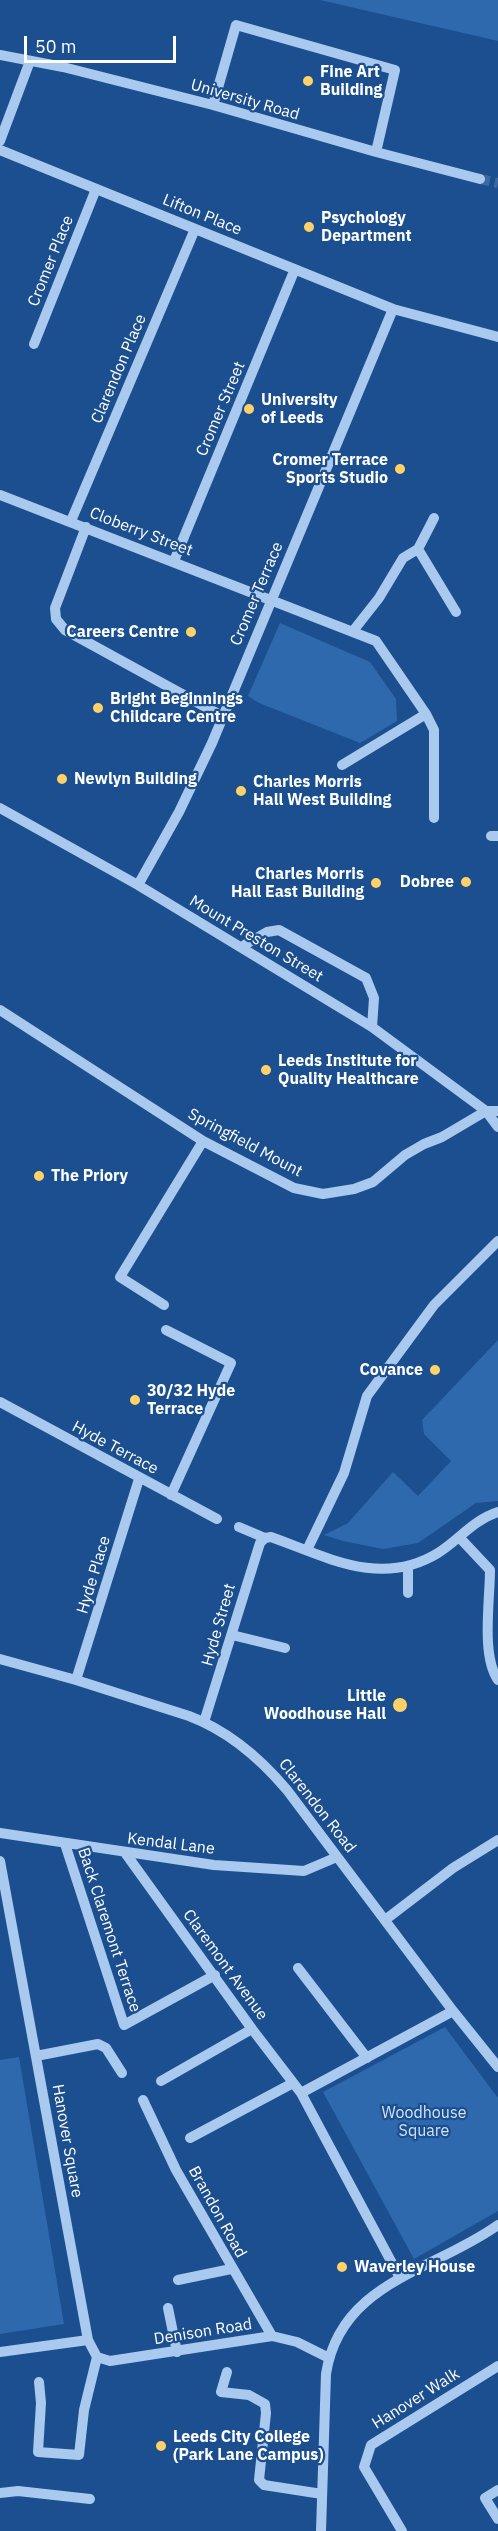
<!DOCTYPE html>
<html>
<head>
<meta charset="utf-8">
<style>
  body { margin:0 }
  #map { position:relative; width:498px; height:2531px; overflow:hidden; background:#1b4f8f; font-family:"IBM Plex Sans",sans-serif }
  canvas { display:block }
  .scale { position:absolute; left:24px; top:36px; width:152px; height:27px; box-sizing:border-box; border:3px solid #fff; border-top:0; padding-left:8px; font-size:18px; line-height:21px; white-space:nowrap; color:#fff; -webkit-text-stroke:4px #1b4f8f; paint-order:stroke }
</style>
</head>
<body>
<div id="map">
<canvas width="498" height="2531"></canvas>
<div class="scale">50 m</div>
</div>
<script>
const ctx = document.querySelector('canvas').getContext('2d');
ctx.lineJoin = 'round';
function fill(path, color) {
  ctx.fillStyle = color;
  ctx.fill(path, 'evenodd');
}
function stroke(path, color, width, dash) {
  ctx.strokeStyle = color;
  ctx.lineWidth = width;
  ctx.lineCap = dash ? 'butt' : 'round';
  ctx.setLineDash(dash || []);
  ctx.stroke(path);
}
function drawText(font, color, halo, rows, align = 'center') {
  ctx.font = font + ' "IBM Plex Sans",sans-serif';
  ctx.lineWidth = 4.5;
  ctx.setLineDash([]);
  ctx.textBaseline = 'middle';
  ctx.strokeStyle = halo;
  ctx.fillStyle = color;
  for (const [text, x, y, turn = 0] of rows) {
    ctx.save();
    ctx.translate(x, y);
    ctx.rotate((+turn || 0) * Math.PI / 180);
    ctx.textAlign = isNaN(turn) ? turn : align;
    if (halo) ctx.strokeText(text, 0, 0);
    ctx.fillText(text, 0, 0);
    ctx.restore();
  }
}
fill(new Path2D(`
  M320,0H498V41Z
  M280,623L370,662L396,699L397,721L360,743L259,703L248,696Z
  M498,1340V1501L476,1503L418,1543L383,1549L343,1541L324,1535L348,1523L393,1472L418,1496L451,1461L424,1434L422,1420Z
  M445,2027L498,2098V2211L414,2259L323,2092Z
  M19,2057L64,2324L0,2334V2060Z`), '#2e69ad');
stroke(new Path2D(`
  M480,179L498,183`), '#3d69a0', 10, [10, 5]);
stroke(new Path2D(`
  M0,55L63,67L213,105L376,152L480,179
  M213,105L236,25L395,70L376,152
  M0,141L30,61
  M0,150L393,309L498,337
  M34,344L96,189
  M0,495L376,641L426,714L434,730V818
  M71,521L195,229
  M86,527L55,608L56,619L65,630L222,716
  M418,549L456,612
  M174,561L295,269
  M353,631L379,598L403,558L418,549L434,518
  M342,765L426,714
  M0,808L138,885L372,1027L486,1111L498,1127
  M491,836H498
  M138,885L179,812L212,743L393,309
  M241,947L267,932L279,930L366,978L374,998L372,1027
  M0,1010L203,1141L294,1188L323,1194L354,1189L373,1182L405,1155L424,1144L442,1137L486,1111H498
  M164,1305L120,1277L203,1141
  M166,1330L231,1363L171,1495
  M0,1402L217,1519
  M239,1527L265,1538L271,1537C327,1557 381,1588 438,1553C459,1540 473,1520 498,1512
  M459,1537L490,1570C490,1600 481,1656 498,1680
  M307,1550L344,1473L367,1396L434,1305L498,1241
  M408,1567V1593
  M232,1635L285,1648
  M0,1659L76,1680L189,1716C229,1731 260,1758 287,1790L453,2011L498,2067
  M76,1680L139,1479
  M204,1722L260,1543L265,1538
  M0,1833L214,1865L304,1871L337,1857
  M65,1844L124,2025L215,1975
  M126,1854L252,2029L301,2093
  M0,1861L88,2340L97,2357L110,2361L272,2336L297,2342L329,2358
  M385,1920L453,1868L498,1840
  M298,1968L367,2058
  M36,2056L98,2044L106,2048L122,2073
  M161,2081L252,2029
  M143,2100L176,2170L272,2336
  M190,2138L293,2083
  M400,2278L301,2093L453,2011
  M178,2280L231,2269
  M168,2308L177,2352
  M0,2352L88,2340
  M227,2372L221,2392L249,2395L265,2404L266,2413L259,2480L264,2485L322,2494
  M39,2382L41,2403L38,2452L79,2455L84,2410L97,2357
  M498,2490L485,2498L498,2519
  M0,2493L18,2491L90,2499
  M321,2531L326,2374C340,2282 434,2271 498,2225
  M402,2531L364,2467L371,2445L498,2366`), '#a9c9ee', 10);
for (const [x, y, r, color] of [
  [308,81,6,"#ffd166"],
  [309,227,6,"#ffd166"],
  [249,409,6,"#ffd166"],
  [400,469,6,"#ffd166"],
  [191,632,6,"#ffd166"],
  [98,708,6,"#ffd166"],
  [62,779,6,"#ffd166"],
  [241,791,6,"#ffd166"],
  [466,882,6,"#ffd166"],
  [376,883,6,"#ffd166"],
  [266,1070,6,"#ffd166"],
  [39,1176,6,"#ffd166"],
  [435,1370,6,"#ffd166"],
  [135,1400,6,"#ffd166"],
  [400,1705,8,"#ffd166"],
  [342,2267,6,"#ffd166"],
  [161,2446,6,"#ffd166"]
]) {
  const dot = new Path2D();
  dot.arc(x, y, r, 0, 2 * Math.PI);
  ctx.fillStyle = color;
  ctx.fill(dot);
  stroke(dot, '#1b4f8f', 2);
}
drawText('bold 16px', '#fff', '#1b4f8f', [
  ["Fine Art",320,72],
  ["Building",320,90],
  ["Psychology",321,218],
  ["Department",321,236],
  ["University",261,400],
  ["of Leeds",261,418],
  ["Cromer Terrace",388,460,"right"],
  ["Sports Studio",388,478,"right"],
  ["Careers Centre",179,632,"right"],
  ["Bright Beginnings",110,699],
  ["Childcare Centre",110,717],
  ["Newlyn Building",74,779],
  ["Charles Morris",253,782],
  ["Hall West Building",253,800],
  ["Charles Morris",364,874,"right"],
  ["Hall East Building",364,892,"right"],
  ["Dobree",454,882,"right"],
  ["Leeds Institute for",278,1061],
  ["Quality Healthcare",278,1079],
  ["The Priory",51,1176],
  ["Covance",423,1370,"right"],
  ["30/32 Hyde",147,1391],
  ["Terrace",147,1409],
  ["Little",386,1696,"right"],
  ["Woodhouse Hall",386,1714,"right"],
  ["Waverley House",354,2267],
  ["Leeds City College",173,2437],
  ["(Park Lane Campus)",173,2455]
], 'left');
drawText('16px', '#fff', '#1b4f8f', [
  ["University Road",245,100,16],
  ["Lifton Place",202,215,22],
  ["Cromer Place",51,261,-68],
  ["Clarendon Place",119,369,-67],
  ["Cromer Street",221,409,-67],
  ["Cloberry Street",141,532,21],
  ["Cromer Terrace",257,594,-67],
  ["Mount Preston Street",256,939,31],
  ["Springfield Mount",245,1143,28],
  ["Hyde Terrace",115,1448,28],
  ["Hyde Place",94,1575,-73],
  ["Hyde Street",219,1625,-74],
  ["Clarendon Road",317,1806,52],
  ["Kendal Lane",171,1844,7],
  ["Back Claremont Terrace",109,1930,72],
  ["Claremont Avenue",225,1965,54],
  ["Hanover Square",67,2141,80],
  ["Brandon Road",217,2212,61],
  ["Denison Road",203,2332,-9],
  ["Hanover Walk",416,2399,-32]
]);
drawText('16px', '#cfe3fa', '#1b4f8f', [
  ["Woodhouse",424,2113],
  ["Square",424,2131]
]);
</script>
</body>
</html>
